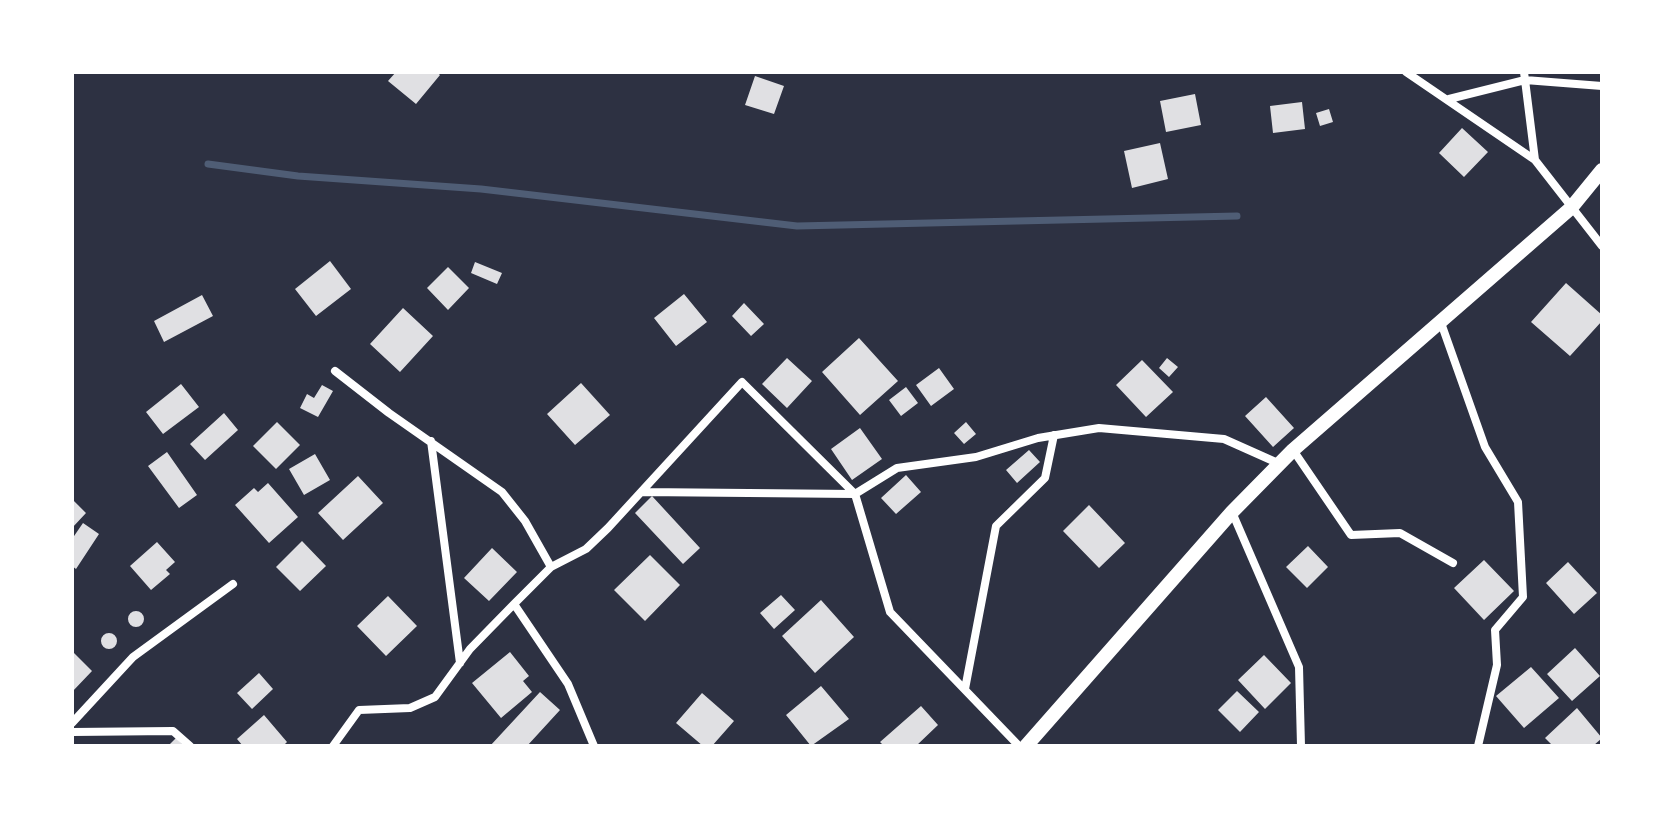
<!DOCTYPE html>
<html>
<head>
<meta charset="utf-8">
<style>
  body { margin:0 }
  #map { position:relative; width:1674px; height:818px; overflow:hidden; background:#2d3142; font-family:"Playfair Display",serif }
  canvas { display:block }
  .frame { position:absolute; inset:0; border:74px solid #fff; pointer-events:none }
</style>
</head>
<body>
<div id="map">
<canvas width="1674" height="818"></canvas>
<div class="frame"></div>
</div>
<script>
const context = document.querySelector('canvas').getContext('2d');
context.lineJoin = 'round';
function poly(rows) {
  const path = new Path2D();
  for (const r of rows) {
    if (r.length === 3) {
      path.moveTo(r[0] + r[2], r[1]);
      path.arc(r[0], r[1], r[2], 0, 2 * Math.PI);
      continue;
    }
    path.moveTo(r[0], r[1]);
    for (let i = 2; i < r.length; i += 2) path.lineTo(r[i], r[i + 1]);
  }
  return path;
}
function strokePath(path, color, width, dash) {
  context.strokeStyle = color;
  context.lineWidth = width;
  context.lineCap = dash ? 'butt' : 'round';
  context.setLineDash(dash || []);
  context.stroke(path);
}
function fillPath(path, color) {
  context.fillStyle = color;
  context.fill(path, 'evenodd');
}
strokePath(poly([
  [208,164,298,176,481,189,797,226,1237,216]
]), '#4f5d75', 7);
fillPath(poly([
  [396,72,437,72,440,75,416,104,388,81],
  [755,76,784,86,774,114,745,105],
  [1195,94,1201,125,1166,132,1160,101],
  [1302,102,1305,129,1273,133,1270,106],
  [1329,109,1333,122,1320,126,1316,113],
  [1462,128,1488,152,1464,177,1439,153],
  [1160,143,1168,179,1132,188,1124,151],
  [330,261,351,289,316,316,295,289],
  [475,262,502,273,497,284,471,273],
  [448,267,469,288,448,310,427,288],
  [1566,283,1602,315,1602,321,1570,356,1531,322],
  [684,294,707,322,676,346,654,318],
  [202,295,213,316,164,342,154,321],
  [744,303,764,324,751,336,732,316],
  [403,308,433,336,400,372,370,344],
  [859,338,898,381,860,415,822,372],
  [787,358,812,381,787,408,762,384],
  [1167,358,1178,367,1169,377,1159,368],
  [1142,360,1173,392,1146,417,1116,385],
  [939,368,954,389,931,406,916,385],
  [581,383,610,415,575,445,547,414],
  [181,384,199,407,163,434,146,412],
  [322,385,333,391,318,417,300,408,307,394,314,398],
  [906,387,918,403,901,416,889,400],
  [1266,397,1294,428,1273,447,1245,416],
  [224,413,238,430,205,460,190,444],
  [277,422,300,445,276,469,253,446],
  [966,422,976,434,964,444,954,433],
  [860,428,882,459,852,480,831,449],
  [1029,450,1040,462,1017,483,1006,470],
  [167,452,197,495,179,508,148,466],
  [315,454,330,480,304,495,289,469],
  [906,475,921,492,896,514,881,498],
  [358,476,383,503,343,540,318,513],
  [268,483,298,517,269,543,235,505,254,488,258,492],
  [652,496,700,548,683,564,635,513],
  [72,499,86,513,72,528],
  [1089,505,1125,543,1099,568,1063,531],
  [83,523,99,534,76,569,72,566,72,539],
  [302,541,326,566,300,591,276,567],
  [157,542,175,562,166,570,170,574,151,590,130,566],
  [1308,546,1328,567,1307,588,1286,567],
  [492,548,517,572,489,601,464,578],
  [650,555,680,585,645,621,614,590],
  [1484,560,1514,591,1484,620,1454,588],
  [1568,562,1597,593,1574,614,1546,583],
  [781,595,795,610,774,629,760,613],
  [388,596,417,626,386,656,357,626],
  [821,600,854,637,815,673,782,636],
  [136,619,8],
  [109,641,8],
  [1575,648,1600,676,1572,701,1547,674],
  [510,652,529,676,523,681,532,692,501,718,472,683],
  [74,653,92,671,72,692,72,655],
  [1264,655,1291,683,1265,709,1238,680],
  [1531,667,1559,698,1524,728,1496,696],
  [259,673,273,689,252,709,237,693],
  [821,686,849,719,811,746,786,715],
  [1237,691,1259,712,1240,732,1218,710],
  [540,692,560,710,527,746,490,746],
  [702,693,734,721,712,746,703,746,676,723],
  [921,706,938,725,916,746,884,746,880,742],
  [1577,708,1602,738,1593,746,1553,746,1545,738],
  [264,715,287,742,283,746,243,746,237,739],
  [176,738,184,746,168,746]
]), '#e0e0e3');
strokePath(poly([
  [1406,72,1535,160],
  [1524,72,1535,160,1602,246],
  [1449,99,1525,80,1602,86],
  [1440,320,1485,447,1518,502,1523,597,1495,630,1497,665,1478,746],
  [335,371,389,413,502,492,525,521,551,567],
  [431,441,460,663],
  [1293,450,1351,535,1400,533,1453,563],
  [642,492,855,494,897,468,976,457,1038,438,1099,428,1224,439,1280,464],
  [1232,512,1299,667,1301,746],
  [514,604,568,684,594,746],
  [965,689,996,526,1045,478,1054,435],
  [72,723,133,657,233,584],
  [72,732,173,731,190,746],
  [333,746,359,710,410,708,435,697,470,649,514,604,551,567,586,549,608,528,742,382,855,494,890,612,1019,746]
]), '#fff', 8);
strokePath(poly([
  [1026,746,1232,512,1293,450,1571,208,1602,170]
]), '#fff', 14);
</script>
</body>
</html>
